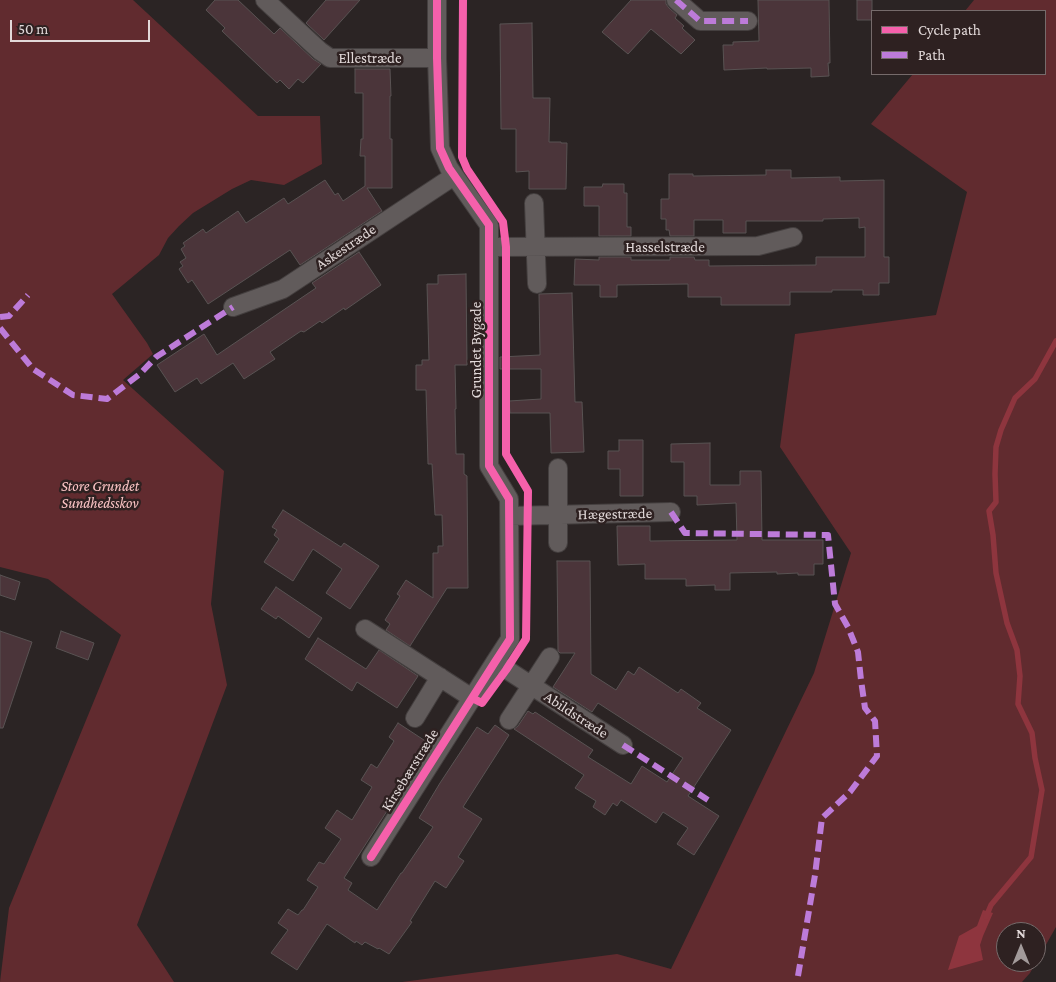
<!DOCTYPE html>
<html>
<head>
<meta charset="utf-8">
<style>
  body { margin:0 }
  #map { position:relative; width:1056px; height:982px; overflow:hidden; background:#2b2424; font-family:"Crimson Pro",serif }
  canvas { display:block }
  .legend { position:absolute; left:871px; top:10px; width:175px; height:65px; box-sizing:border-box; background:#2e2121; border:1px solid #766b6b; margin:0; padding:6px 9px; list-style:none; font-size:15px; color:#e2d9d9 }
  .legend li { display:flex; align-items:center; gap:10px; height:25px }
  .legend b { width:25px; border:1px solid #766b6b }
  .north { position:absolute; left:996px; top:922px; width:50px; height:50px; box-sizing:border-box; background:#2e2121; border:1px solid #766b6b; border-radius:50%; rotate:0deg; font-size:14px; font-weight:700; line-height:20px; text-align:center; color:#e2d9d9 }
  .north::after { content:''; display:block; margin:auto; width:18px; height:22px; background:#a29a9a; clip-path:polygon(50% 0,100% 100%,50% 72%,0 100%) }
  .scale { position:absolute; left:10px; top:20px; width:140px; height:22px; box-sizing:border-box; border:2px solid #e2d9d9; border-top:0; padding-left:6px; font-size:15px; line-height:18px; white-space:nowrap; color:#e2d9d9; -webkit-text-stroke:4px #2e2121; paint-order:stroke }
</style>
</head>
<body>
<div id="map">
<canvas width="1056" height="982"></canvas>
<ul class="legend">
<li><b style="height:6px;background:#f560ab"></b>Cycle path</li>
<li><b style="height:6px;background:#bd7bd9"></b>Path</li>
</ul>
<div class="north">N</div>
<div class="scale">50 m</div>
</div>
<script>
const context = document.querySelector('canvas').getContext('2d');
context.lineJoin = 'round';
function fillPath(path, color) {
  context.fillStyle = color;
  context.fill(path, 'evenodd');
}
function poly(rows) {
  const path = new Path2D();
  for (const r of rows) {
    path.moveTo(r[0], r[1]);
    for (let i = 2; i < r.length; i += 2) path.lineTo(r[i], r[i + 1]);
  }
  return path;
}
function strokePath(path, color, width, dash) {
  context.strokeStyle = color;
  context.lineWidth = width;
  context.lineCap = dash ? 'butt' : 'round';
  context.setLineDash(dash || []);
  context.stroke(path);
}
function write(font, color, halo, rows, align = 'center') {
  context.font = font + ' "Crimson Pro",serif';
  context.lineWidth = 5;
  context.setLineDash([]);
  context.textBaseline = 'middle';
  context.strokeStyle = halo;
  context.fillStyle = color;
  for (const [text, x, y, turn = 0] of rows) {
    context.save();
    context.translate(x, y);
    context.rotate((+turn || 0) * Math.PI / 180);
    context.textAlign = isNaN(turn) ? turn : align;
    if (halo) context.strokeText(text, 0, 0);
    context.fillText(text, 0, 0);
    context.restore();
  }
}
fillPath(poly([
  [0,0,133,0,258,116,320,116,322,164,284,185,251,180,232,189,193,213,179,226,168,238,159,255,112,294,147,343,153,354,123,380,224,471,211,604,227,685,137,925,174,982,0,982,9,908,121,635,48,579,0,567],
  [974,0,1056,0,1056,927,1030,973,1022,982,402,982,617,954,671,969,814,673,851,553,780,447,795,334,936,315,967,192,871,124,913,74,1045,74,1045,11,965,11],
  [1006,932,1036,932,1036,962,1006,962]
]), '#612b2f');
fillPath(poly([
  [983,910,993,913,983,936,980,945,983,960,948,970,959,936,977,926]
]), '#8e353e');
strokePath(poly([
  [986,917,991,905,1031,857,1042,790,1035,758,1032,733,1018,704,1020,676,1017,650,1007,623,996,573,993,535,989,511,996,502,995,474,996,447,1001,430,1015,398,1035,379,1056,341]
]), '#8e353e', 5.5);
const building = poly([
  [215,0,238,0,274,34,280,28,313,59,321,64,303,83,298,79,289,89,280,80,277,83,222,31,225,28,206,10,215,0],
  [326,0,360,0,324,40,306,23,326,0],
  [631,0,666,0,666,4,669,8,677,15,675,18,684,26,682,28,695,40,681,54,651,29,628,54,602,32,631,0],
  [758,0,829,0,830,63,828,63,829,76,811,77,811,68,767,69,767,68,724,70,723,45,733,45,733,42,759,41,758,0],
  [857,0,872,0,872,20,857,20,857,0],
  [532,23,533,98,550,98,549,142,561,142,561,143,567,143,566,189,529,189,529,171,516,172,516,129,501,129,500,24,532,23],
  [355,69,390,69,391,96,390,96,390,139,392,139,392,188,367,188,382,211,300,265,290,250,208,304,192,280,188,283,179,269,183,266,180,262,186,258,181,249,185,246,183,243,203,229,206,233,238,211,246,223,284,198,288,204,325,180,335,195,338,193,343,201,365,186,365,156,360,156,361,139,363,139,363,93,355,93,355,69],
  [766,170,791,170,791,178,840,177,840,181,884,180,884,257,889,257,889,283,879,283,879,295,863,295,863,290,832,290,832,292,790,292,790,305,721,305,721,297,688,297,688,284,617,285,617,297,600,297,600,285,574,285,575,259,599,260,599,257,631,257,631,260,670,260,670,257,694,257,695,260,709,260,709,266,816,265,816,257,865,257,865,227,859,228,859,218,823,219,823,221,746,221,746,233,723,233,723,220,694,220,694,236,670,236,669,230,666,230,666,219,661,219,661,199,669,199,669,174,693,174,693,176,766,175,766,170],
  [603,184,624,184,624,193,627,193,627,227,631,227,631,236,599,236,599,206,584,206,584,187,602,187,603,184],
  [359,252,381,285,345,310,344,308,322,323,320,321,304,332,301,331,270,352,275,359,244,379,233,363,201,384,197,378,175,392,157,365,204,334,217,355,316,288,312,283,359,252],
  [466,274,467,365,455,365,456,409,455,409,456,454,464,454,464,474,467,476,468,588,447,588,410,646,386,630,390,624,385,620,400,596,397,594,406,580,433,598,433,553,438,553,438,546,443,546,442,515,435,515,432,464,428,464,426,390,416,390,416,365,422,365,422,360,429,360,427,284,438,284,438,275,466,274],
  [572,293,575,402,582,402,584,452,551,453,550,413,510,413,509,401,541,399,541,369,500,369,500,357,540,355,539,294,572,293],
  [619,440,643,440,643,496,620,496,620,469,608,469,608,451,619,451,619,440],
  [710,443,710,485,740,485,740,471,761,471,762,540,823,540,823,564,814,564,814,575,798,575,798,573,777,574,777,572,730,573,730,590,715,590,715,585,686,586,686,579,645,579,645,564,618,565,617,526,650,526,650,541,737,540,736,503,697,505,697,496,684,496,684,462,671,462,671,444,710,443],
  [283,510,341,547,344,543,379,566,350,609,326,593,342,569,313,549,293,581,264,562,279,539,274,535,277,530,272,527,283,510],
  [557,561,590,561,591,674,616,690,628,671,634,675,639,667,678,693,681,689,701,703,697,708,731,730,688,796,719,816,694,855,677,844,688,828,663,812,656,823,621,800,617,806,613,803,605,815,593,807,596,801,575,788,584,775,514,729,518,726,528,711,533,714,535,712,593,750,588,757,631,784,642,766,667,782,683,758,598,703,592,712,553,687,575,653,560,653,558,651,557,561],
  [0,575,20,582,15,600,0,595,0,575],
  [276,587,322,618,309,638,278,616,276,619,261,609,276,587],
  [0,631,32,642,3,728,0,728,0,631],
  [61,631,94,643,88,660,56,648,61,631],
  [318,638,366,669,379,650,418,676,397,708,357,682,352,691,305,659,318,638],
  [398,723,430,744,344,878,352,883,348,890,377,910,401,873,402,873,433,827,419,818,440,783,477,727,488,734,495,725,509,735,463,807,482,819,458,857,464,861,446,888,435,881,410,921,412,922,389,954,379,948,378,949,365,942,362,945,356,941,355,943,327,924,297,970,271,953,288,930,278,923,288,909,298,915,302,910,303,910,318,887,307,880,319,862,324,864,341,839,325,828,337,810,352,820,372,787,361,780,371,764,377,768,394,741,389,737,398,723]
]);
fillPath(building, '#4b353a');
strokePath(building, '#595353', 1);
const minor = poly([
  [265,0,320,51,330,58,437,58],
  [676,0,700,21,748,21],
  [534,203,537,284],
  [489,247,758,246,793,237],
  [233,307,283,289,454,176],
  [510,516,671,512],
  [558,543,558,468],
  [365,629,472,698],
  [495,662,623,745],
  [415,718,440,677],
  [509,720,550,657],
  [371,857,495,662,510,639,509,499,489,466,489,225,449,168,440,148,437,58,437,0]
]);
strokePath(minor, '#443f3f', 20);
strokePath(minor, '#615b5b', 18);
strokePath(poly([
  [676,0,700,21,748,21],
  [0,317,9,316,28,295],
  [0,328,33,369,73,395,107,399,140,374,156,357,233,307],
  [671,512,685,533,828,535,835,604,848,627,858,652,861,680,865,708,875,721,877,756,850,792,822,818,815,875,797,982],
  [623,745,708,800]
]), '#bd7bd9', 6, [12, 6]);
strokePath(poly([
  [463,0,462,157,467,169,503,222,506,247,506,454,528,491,526,639,506,670,482,703,472,698],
  [371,857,495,662,510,639,509,499,489,466,489,225,449,168,440,148,437,58,437,0]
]), '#f560ab', 8);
write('15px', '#e2d9d9', '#2e2121', [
  ["Ellestræde",370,58],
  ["Askestræde",346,247,-34],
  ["Hasselstræde",665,247],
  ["Grundet Bygade",476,350,-90],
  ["Hægestræde",615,514,-1],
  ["Abildstræde",576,715,33],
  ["Kirsebærstræde",410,770,-58]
]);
write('italic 15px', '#fcc4c5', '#2e2121', [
  ["Store Grundet",100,486],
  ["Sundhedsskov",100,503]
]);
</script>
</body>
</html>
